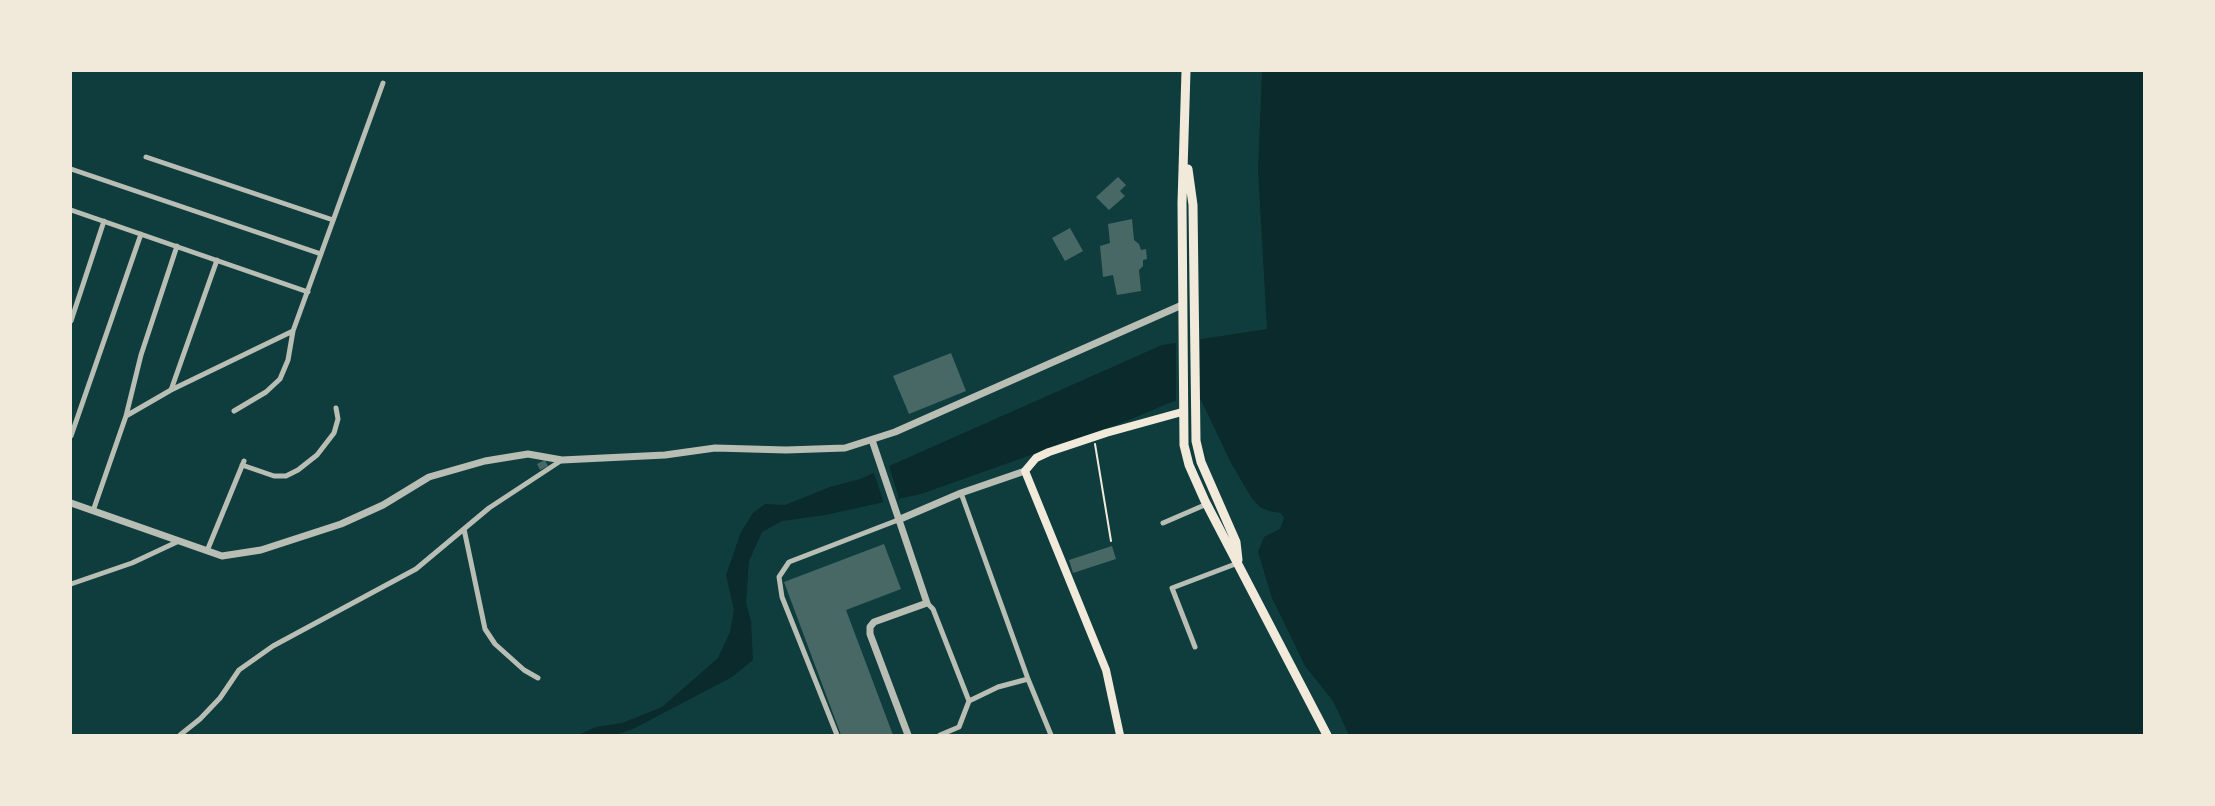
<!DOCTYPE html>
<html>
<head>
<meta charset="utf-8">
<style>
  body { margin:0 }
  #map { position:relative; width:2215px; height:806px; overflow:hidden; background:#0f3d3e; font-family:"Source Sans 3",sans-serif }
  canvas { display:block }
  .frame { position:absolute; inset:0; border:72px solid #f1e9da; pointer-events:none }
</style>
</head>
<body>
<div id="map">
<canvas width="2215" height="806"></canvas>
<div class="frame"></div>
</div>
<script>
const context = document.querySelector('canvas').getContext('2d');
context.lineJoin = 'round';
function fillPath(path, color) {
  context.fillStyle = color;
  context.fill(path, 'evenodd');
}
function poly(rows) {
  const path = new Path2D();
  for (const r of rows) {
    path.moveTo(r[0], r[1]);
    for (let i = 2; i < r.length; i += 2) path.lineTo(r[i], r[i + 1]);
  }
  return path;
}
function strokePath(path, color, width, dash) {
  context.strokeStyle = color;
  context.lineWidth = width;
  context.lineCap = dash ? 'butt' : 'round';
  context.setLineDash(dash || []);
  context.stroke(path);
}
fillPath(poly([
  [1262,71,2144,71,2144,735,1349,735,1333,701,1305,666,1272,598,1258,552,1264,537,1280,529,1284,518,1281,513,1269,511,1260,507,1251,497,1231,463,1201,400,1174,401,1124,422,921,494,825,515,782,521,762,532,749,561,746,603,751,621,753,660,732,677,633,729,615,735,578,735,596,727,622,723,662,707,718,658,730,632,734,610,726,575,741,532,753,513,765,504,785,505,830,487,860,479,1162,345,1267,329,1258,170]
]), '#0a2a2b');
fillPath(poly([
  [1200,335,1200,402,1176,403,1176,340],
  [888,463,899,498,884,503,873,470]
]), '#0f3d3e');
fillPath(poly([
  [1118,177,1126,185,1120,191,1125,196,1109,210,1096,197],
  [1132,219,1134,240,1139,244,1141,250,1146,249,1147,259,1143,260,1143,266,1139,270,1141,291,1117,295,1113,275,1103,277,1100,246,1110,243,1108,224],
  [1070,228,1083,251,1065,261,1052,238],
  [951,353,966,391,909,414,893,376],
  [545,460,548,466,540,470,537,464],
  [884,544,901,589,846,610,893,735,841,735,784,582],
  [1112,546,1116,559,1073,573,1069,560]
]), '#486865');
strokePath(poly([
  [1095,444,1111,541]
]), '#f1e9da', 2);
strokePath(poly([
  [146,157,333,220],
  [71,169,321,254],
  [71,210,308,292],
  [71,321,104,221],
  [171,390,217,260],
  [234,411,266,392,280,379,288,360,293,331],
  [126,416,141,355,177,246],
  [71,436,141,234],
  [242,465,274,476,286,476,298,470,317,455,334,433,338,419,336,408],
  [961,493,1028,679,1051,735],
  [93,511,126,416,171,390,293,331,383,83],
  [1163,523,1207,504],
  [464,529,485,629,495,644,524,670,538,678],
  [207,551,244,461],
  [71,584,132,563,179,541],
  [927,603,933,609,969,701],
  [1195,647,1172,588,1238,563],
  [180,735,200,719,220,698,239,670,273,646,416,569,489,508,562,460],
  [837,735,782,597,779,577,789,562,898,520],
  [940,735,959,727,969,701,998,687,1028,679]
]), '#b8beb3', 5);
strokePath(poly([
  [872,440,927,603,874,622,870,627,870,634,908,735],
  [71,503,222,556,261,550,341,524,383,505,429,477,485,461,528,454,562,460,665,455,715,448,786,450,845,448,895,432,1182,305],
  [898,520,961,493,1025,471]
]), '#b8beb3', 7);
strokePath(poly([
  [1120,735,1106,670,1025,471,1036,458,1049,452,1106,433,1182,412]
]), '#f1e9da', 8);
strokePath(poly([
  [1186,71,1182,203,1184,445,1189,465,1205,501,1327,735],
  [1188,169,1193,205,1196,441,1201,462,1236,542,1238,560]
]), '#f1e9da', 9);
</script>
</body>
</html>
